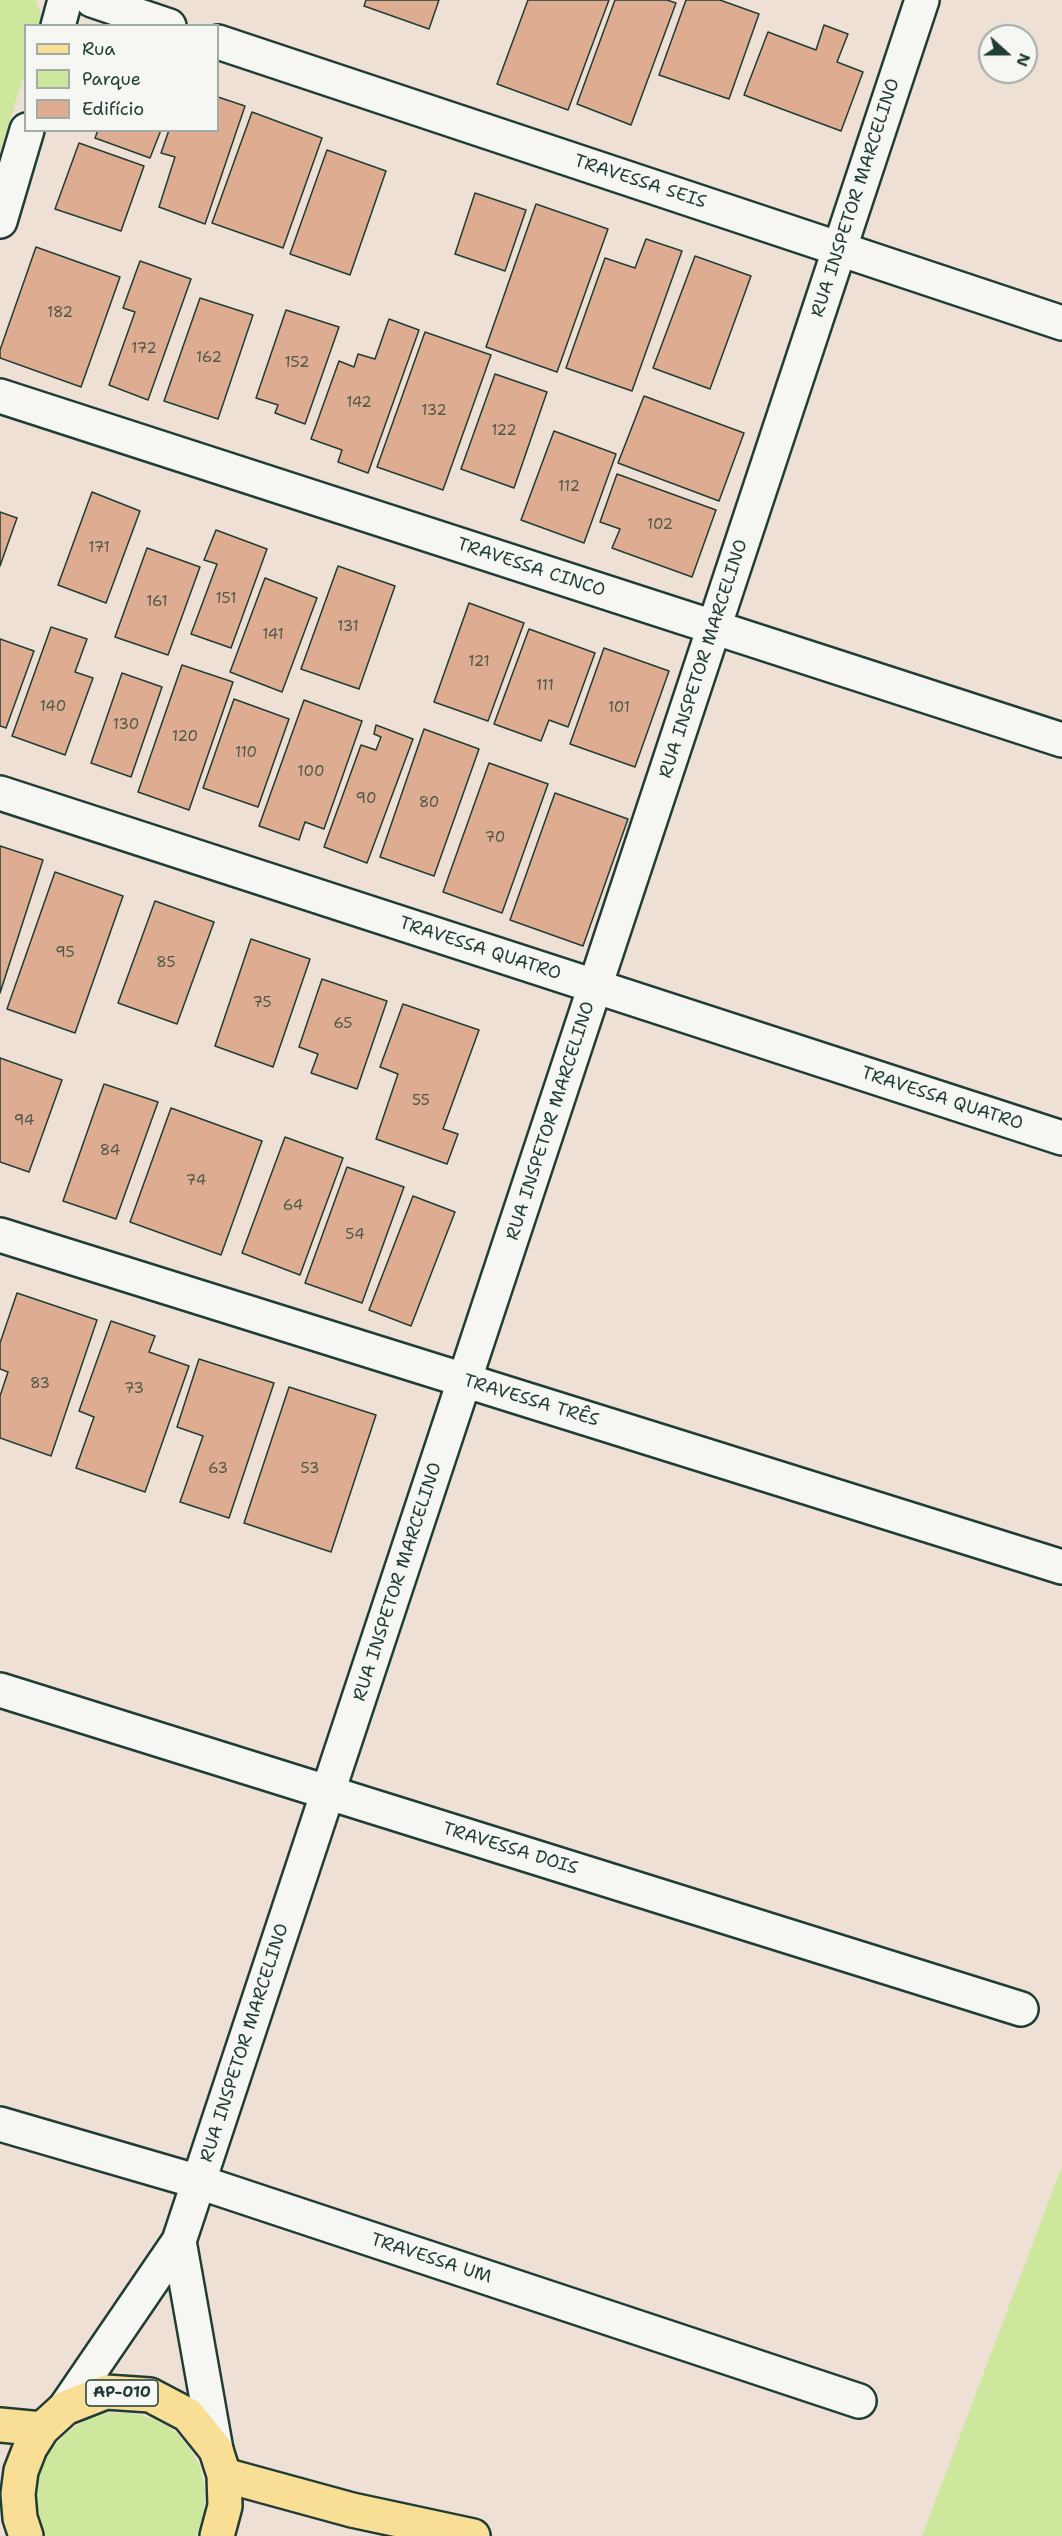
<!DOCTYPE html>
<html>
<head>
<meta charset="utf-8">
<style>
  body { margin:0 }
  #map { position:relative; width:1062px; height:2536px; overflow:hidden; background:#efe0d5; font-family:"Shantell Sans",sans-serif }
  canvas { display:block }
  .legend { position:absolute; left:24px; top:24px; width:195px; height:108px; box-sizing:border-box; background:#f6f6f2; border:2px solid #a0aca6; margin:0; padding:8px 10px; list-style:none; font-size:18px; color:#1f3d34 }
  .legend li { display:flex; align-items:center; gap:12px; height:30px }
  .legend b { width:30px; border:2px solid #a0aca6 }
  .north { position:absolute; left:978px; top:24px; width:60px; height:60px; box-sizing:border-box; background:#f6f6f2; border:2px solid #a0aca6; border-radius:50%; rotate:111deg; font-size:16px; font-weight:700; line-height:24px; text-align:center; color:#1f3d34 }
  .north::after { content:''; display:block; margin:auto; width:21px; height:27px; background:#1f3d34; clip-path:polygon(50% 0,100% 100%,50% 72%,0 100%) }
</style>
</head>
<body>
<div id="map">
<canvas width="1062" height="2536"></canvas>
<ul class="legend">
<li><b style="height:8px;background:#f9df96"></b>Rua</li>
<li><b style="height:16px;background:#cde79d"></b>Parque</li>
<li><b style="height:16px;background:#deac90"></b>Edifício</li>
</ul>
<div class="north">N</div>
</div>
<script>
const context = document.querySelector('canvas').getContext('2d');
context.lineJoin = 'round';
function fillPath(path, color) {
  context.fillStyle = color;
  context.fill(path, 'evenodd');
}
function poly(rows) {
  const path = new Path2D();
  for (const r of rows) {
    path.moveTo(r[0], r[1]);
    for (let i = 2; i < r.length; i += 2) path.lineTo(r[i], r[i + 1]);
  }
  return path;
}
function strokePath(path, color, width, dash) {
  context.strokeStyle = color;
  context.lineWidth = width;
  context.lineCap = dash ? 'butt' : 'round';
  context.setLineDash(dash || []);
  context.stroke(path);
}
function write(font, color, halo, rows, align = 'center') {
  context.font = font + ' "Shantell Sans",sans-serif';
  context.lineWidth = 6;
  context.setLineDash([]);
  context.textBaseline = 'middle';
  context.strokeStyle = halo;
  context.fillStyle = color;
  for (const [text, x, y, turn = 0] of rows) {
    context.save();
    context.translate(x, y);
    context.rotate((+turn || 0) * Math.PI / 180);
    context.textAlign = isNaN(turn) ? turn : align;
    if (halo) context.strokeText(text, 0, 0);
    context.fillText(text, 0, 0);
    context.restore();
  }
}
fillPath(poly([
  [0,0,36,0,43,20,41,25,26,26,25,73,0,151],
  [1062,2166,1062,2536,922,2536],
  [107,2413,130,2413,152,2418,173,2429,188,2446,200,2466,205,2489,204,2512,196,2536,46,2536,39,2517,36,2494,40,2471,51,2450,66,2433,85,2420]
]), '#cde79d');
const building = poly([
  [366,0,439,0,429,29,364,6,366,0],
  [528,0,609,0,568,110,497,84,528,0],
  [615,0,667,0,676,3,631,125,577,104,615,0],
  [686,0,720,0,759,14,729,99,659,75,686,0],
  [824,25,848,34,837,62,863,72,841,131,744,95,768,32,816,50,824,25],
  [218,97,245,106,205,224,159,207,175,157,161,153,169,130,218,130,218,97],
  [252,112,322,138,283,248,212,223,252,112],
  [98,130,161,130,150,158,95,138,98,130],
  [79,143,144,166,121,231,55,209,79,143],
  [327,150,386,171,350,275,290,254,327,150],
  [475,193,526,210,505,271,455,254,475,193],
  [536,204,608,229,557,372,486,347,536,204],
  [646,239,682,251,632,391,566,368,605,258,635,268,646,239],
  [36,247,120,277,81,387,0,358,0,350,36,247],
  [695,256,751,276,710,389,653,368,695,256],
  [140,261,191,279,148,400,109,385,135,312,123,308,140,261],
  [200,298,253,315,218,419,164,401,200,298],
  [286,310,339,327,305,424,275,413,278,405,256,398,286,310],
  [389,319,419,330,368,473,338,462,342,450,311,439,339,361,354,367,358,354,375,359,389,319],
  [425,332,491,355,443,490,377,467,425,332],
  [495,374,547,392,514,488,461,469,495,374],
  [644,396,744,433,719,501,618,463,644,396],
  [554,431,616,454,584,543,521,520,554,431],
  [617,474,716,510,692,577,612,548,620,529,600,522,617,474],
  [92,492,140,511,106,603,58,585,92,492],
  [0,512,17,518,0,566,0,512],
  [216,530,267,549,231,648,191,634,217,564,204,560,216,530],
  [147,548,200,567,168,655,115,637,147,548],
  [338,566,395,586,359,689,301,669,338,566],
  [265,578,317,598,282,692,230,672,265,578],
  [469,603,524,623,488,721,434,702,469,603],
  [51,627,87,639,75,672,93,678,65,755,12,736,51,627],
  [529,629,595,653,568,727,549,720,541,741,494,724,529,629],
  [0,639,34,651,6,728,0,726,0,639],
  [604,648,669,671,635,767,570,744,604,648],
  [182,665,233,682,189,810,138,792,182,665],
  [122,673,162,687,131,777,91,763,122,673],
  [234,699,289,719,258,807,203,788,234,699],
  [304,700,362,721,324,829,305,822,299,840,259,826,304,700],
  [376,725,413,739,367,863,324,847,361,745,376,750,381,737,374,734,376,725],
  [424,729,479,749,434,876,380,857,424,729],
  [489,763,548,784,502,913,443,892,489,763],
  [555,793,628,819,583,946,510,920,555,793],
  [0,846,43,860,0,993,0,846],
  [55,872,123,896,75,1033,7,1009,55,872],
  [155,901,214,922,177,1024,118,1003,155,901],
  [251,939,310,959,273,1067,215,1046,251,939],
  [322,979,387,1001,357,1089,311,1073,318,1054,299,1047,322,979],
  [403,1004,479,1030,443,1129,458,1134,447,1164,376,1139,398,1074,380,1067,403,1004],
  [0,1058,62,1080,29,1172,0,1162,0,1058],
  [104,1084,158,1102,116,1219,63,1201,104,1084],
  [171,1108,262,1141,221,1255,130,1222,171,1108],
  [285,1137,343,1158,300,1275,242,1253,285,1137],
  [347,1167,404,1187,362,1303,305,1283,347,1167],
  [413,1196,455,1212,411,1326,369,1310,413,1196],
  [17,1293,97,1320,51,1456,0,1438,0,1396,8,1372,0,1369,0,1343,17,1293],
  [111,1321,155,1336,149,1352,189,1366,145,1492,76,1468,94,1417,79,1411,111,1321],
  [199,1359,274,1383,229,1518,180,1502,203,1436,177,1427,199,1359],
  [289,1387,376,1415,331,1552,244,1523,289,1387]
]);
fillPath(building, '#deac90');
strokePath(building, '#1f3d34', 1.5);
const minor = poly([
  [92,0,169,26],
  [58,26,65,0],
  [218,42,1062,323],
  [0,221,27,130],
  [0,396,1062,740],
  [0,793,1062,1138],
  [0,1235,1062,1567],
  [0,1690,1021,2009],
  [0,2124,199,2182,859,2401],
  [179,2241,216,2450],
  [65,2408,179,2241,922,0]
]);
const major = poly([
  [0,2425,42,2429],
  [224,2475,352,2510,473,2536],
  [26,2536,20,2518,18,2494,21,2471,30,2448,42,2429,65,2408,106,2392,150,2395,188,2415,216,2450,224,2475,225,2506,217,2536]
]);
strokePath(minor, '#1f3d34', 38);
strokePath(major, '#1f3d34', 38);
strokePath(minor, '#f6f6f2', 33);
strokePath(major, '#f9df96', 33);
write('15px', '#4f594b', null, [
  ["182",60,313],
  ["172",144,349],
  ["162",209,358],
  ["152",297,363],
  ["142",359,403],
  ["132",434,411],
  ["122",504,431],
  ["112",569,487],
  ["102",660,525],
  ["171",99,548],
  ["151",226,599],
  ["161",157,602],
  ["131",348,627],
  ["141",273,635],
  ["121",479,662],
  ["111",545,686],
  ["140",53,707],
  ["101",619,708],
  ["130",126,725],
  ["120",185,737],
  ["110",246,753],
  ["100",311,772],
  ["90",366,799],
  ["80",429,803],
  ["70",495,838],
  ["95",65,953],
  ["85",166,963],
  ["75",262,1003],
  ["65",343,1024],
  ["55",421,1101],
  ["94",24,1121],
  ["84",110,1151],
  ["74",196,1181],
  ["64",293,1206],
  ["54",355,1235],
  ["83",40,1384],
  ["73",134,1389],
  ["63",218,1469],
  ["53",310,1469]
]);
for (const [x, y, w] of [
  [122,2393,72]
]) {
  const box = new Path2D();
  box.roundRect(x - w / 2, y - 13, w, 26, 4.5);
  context.fillStyle = '#f6f6f2';
  context.fill(box);
  strokePath(box, '#1f3d34', 1.5);
}
write('bold 16px', '#1f3d34', null, [
  ["AP-010",122,2393]
]);
write('18px', '#1f3d34', '#f6f6f2', [
  ["TRAVESSA SEIS",640,182,18],
  ["RUA INSPETOR MARCELINO",856,198,-72],
  ["TRAVESSA CINCO",531,568,18],
  ["RUA INSPETOR MARCELINO",704,659,-72],
  ["TRAVESSA QUATRO",480,949,18],
  ["TRAVESSA QUATRO",942,1099,18],
  ["RUA INSPETOR MARCELINO",551,1121,-72],
  ["TRAVESSA TRÊS",531,1401,17],
  ["RUA INSPETOR MARCELINO",398,1582,-72],
  ["TRAVESSA DOIS",510,1849,17],
  ["RUA INSPETOR MARCELINO",245,2043,-72],
  ["TRAVESSA UM",431,2259,18]
]);
</script>
</body>
</html>
